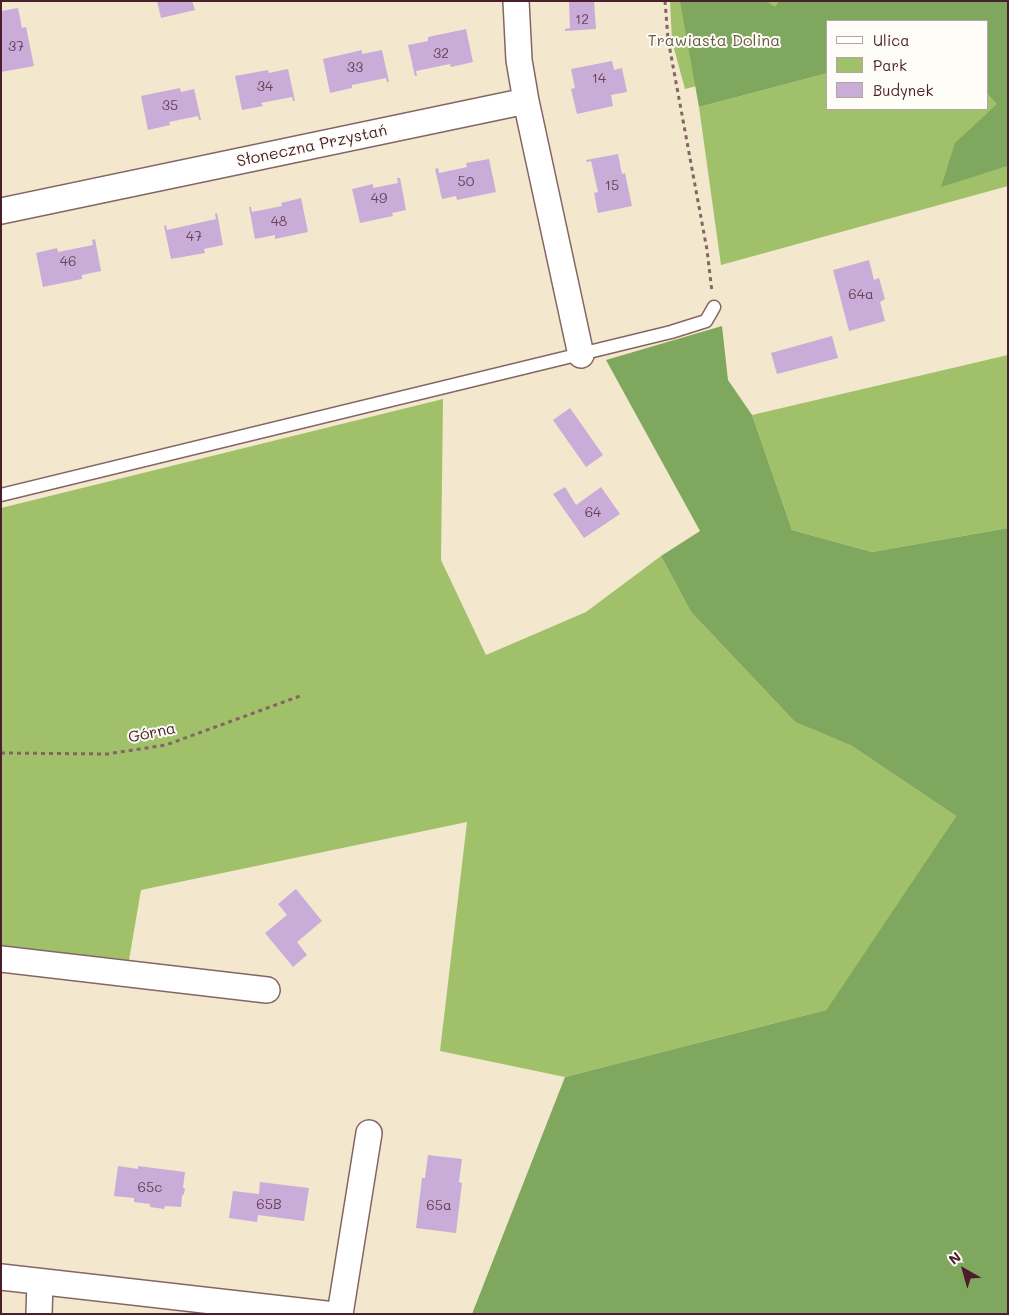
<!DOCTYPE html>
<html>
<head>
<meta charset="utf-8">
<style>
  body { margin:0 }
  #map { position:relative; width:1009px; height:1315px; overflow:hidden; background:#f3e7ce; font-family:Mali,sans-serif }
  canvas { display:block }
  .frame { position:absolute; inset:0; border:2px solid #4a1f2b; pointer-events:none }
  .legend { position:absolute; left:826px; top:20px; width:162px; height:90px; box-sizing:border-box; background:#fdfcf7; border:1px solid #b5a4a5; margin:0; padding:6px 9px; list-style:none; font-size:15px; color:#4a1f2b }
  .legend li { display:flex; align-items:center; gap:10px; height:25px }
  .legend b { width:25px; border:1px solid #b5a4a5 }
  .north { position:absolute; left:939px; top:1245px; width:50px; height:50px; -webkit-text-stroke:4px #fdfcf7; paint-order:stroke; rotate:322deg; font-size:14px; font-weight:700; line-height:20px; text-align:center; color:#4a1f2b }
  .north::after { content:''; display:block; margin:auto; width:18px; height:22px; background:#4a1f2b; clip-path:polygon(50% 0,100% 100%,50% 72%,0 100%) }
</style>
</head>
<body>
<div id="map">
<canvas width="1009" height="1315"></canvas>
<div class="frame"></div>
<ul class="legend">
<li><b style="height:6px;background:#fff"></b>Ulica</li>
<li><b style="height:14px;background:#a0c16a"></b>Park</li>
<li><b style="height:14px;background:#caacd9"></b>Budynek</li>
</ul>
<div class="north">N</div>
</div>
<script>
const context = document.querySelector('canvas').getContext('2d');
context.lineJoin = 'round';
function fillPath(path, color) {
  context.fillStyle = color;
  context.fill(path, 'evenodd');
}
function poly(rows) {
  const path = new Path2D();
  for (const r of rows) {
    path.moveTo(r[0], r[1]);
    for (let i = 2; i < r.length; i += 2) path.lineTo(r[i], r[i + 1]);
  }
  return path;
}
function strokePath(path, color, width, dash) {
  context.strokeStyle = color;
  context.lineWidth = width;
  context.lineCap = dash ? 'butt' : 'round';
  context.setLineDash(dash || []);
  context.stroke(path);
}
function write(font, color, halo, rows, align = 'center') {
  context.font = font + ' Mali,sans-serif';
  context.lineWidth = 4;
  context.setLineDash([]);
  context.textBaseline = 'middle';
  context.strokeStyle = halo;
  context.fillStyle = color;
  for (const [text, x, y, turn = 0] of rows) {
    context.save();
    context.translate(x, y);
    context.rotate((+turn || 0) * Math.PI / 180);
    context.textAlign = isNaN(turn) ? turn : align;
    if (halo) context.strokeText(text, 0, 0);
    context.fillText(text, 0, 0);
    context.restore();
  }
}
fillPath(poly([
  [670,1,1008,1,1008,159,941,186,1008,166,1008,186,721,265,699,107,828,73,828,109,988,109,988,21,828,21,828,52,685,89,672,41],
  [1008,355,1008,528,872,552,792,530,752,415],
  [443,399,441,560,486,655,586,612,661,556,691,612,795,722,852,746,956,816,826,1010,565,1077,440,1051,467,822,141,890,129,960,1,946,1,508]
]), '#a0c16a');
fillPath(poly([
  [680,1,766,1,775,7,779,1,1008,1,1008,166,941,187,955,143,997,104,988,94,988,21,828,21,828,73,699,107],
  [722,326,728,380,752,415,792,530,872,552,1008,528,1008,1314,472,1314,565,1077,826,1010,956,816,852,746,795,722,691,612,661,556,700,531,606,360]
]), '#80a75e');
fillPath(poly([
  [157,1,192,1,195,10,161,18],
  [569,1,594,1,596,29,565,31,565,29,570,28],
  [18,8,22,28,26,27,34,66,1,72,1,11],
  [466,29,473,62,451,67,450,64,416,71,417,76,415,76,408,45,428,41,428,37],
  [362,50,362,54,382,50,389,82,387,82,386,78,352,85,352,88,330,93,323,59],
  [612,61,614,70,622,68,627,92,611,95,613,106,577,114,571,89,575,88,571,69],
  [288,69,295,101,293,101,292,97,261,103,263,106,242,110,235,76,268,70,269,73],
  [180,88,181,92,194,89,201,120,199,120,198,116,169,122,170,125,148,130,141,96],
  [618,154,622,174,625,173,632,206,598,213,594,193,598,192,591,161,587,162,586,160],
  [489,159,496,192,457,200,456,196,442,199,435,169,438,168,439,173,467,167,466,163],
  [397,178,400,178,406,210,392,213,393,216,360,223,352,189,373,184,373,188,398,183],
  [301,198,308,232,275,239,275,235,255,239,249,207,251,207,252,212,282,206,281,203],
  [217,213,223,245,204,249,205,253,171,259,164,226,166,225,167,230,216,219,215,214],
  [95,239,101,271,82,275,82,279,43,287,36,253,57,248,58,252,93,245,92,240],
  [869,260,874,280,879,278,885,299,880,302,885,321,849,331,833,270],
  [832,336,838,358,777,374,771,353],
  [570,408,603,455,586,467,553,420],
  [565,487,576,505,601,487,620,514,584,538,553,494],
  [296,889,322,921,297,942,307,955,293,967,265,933,287,915,278,904],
  [428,1155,462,1159,459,1182,462,1183,456,1233,416,1228,422,1178,425,1178],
  [118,1166,138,1169,138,1166,185,1172,183,1187,185,1189,184,1194,182,1196,181,1207,165,1206,164,1209,150,1207,150,1204,134,1202,134,1198,114,1196],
  [260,1182,309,1188,304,1221,258,1215,257,1222,229,1218,233,1191,259,1194]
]), '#caacd9');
const lane = poly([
  [1,495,671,332,706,321,714,307]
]);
const street = poly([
  [526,101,581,355],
  [1,211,526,101,519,60,516,1],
  [1,959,267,990],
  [1,1277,326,1314],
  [39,1314,40,1282],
  [340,1314,369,1133]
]);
strokePath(lane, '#856564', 15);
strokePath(street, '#856564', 28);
strokePath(poly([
  [665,1,668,39,707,250,712,292],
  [1,753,107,754,166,745,300,696]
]), '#856564', 3, [4, 4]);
strokePath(lane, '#fff', 12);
strokePath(street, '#fff', 25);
write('14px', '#6a4256', null, [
  ["12",582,20],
  ["37",16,47],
  ["32",441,54],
  ["33",355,68],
  ["14",599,79],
  ["34",265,87],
  ["35",170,106],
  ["50",466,182],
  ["15",612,186],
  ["49",379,199],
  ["48",279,222],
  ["47",194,237],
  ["46",68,262],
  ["64a",861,295],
  ["64",593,513],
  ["65c",150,1188],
  ["65B",269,1205],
  ["65a",439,1206]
]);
write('16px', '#685841', '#fdfcf7', [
  ["Trawiasta Dolina",714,41]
]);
write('16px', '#4a1f2b', '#fdfcf7', [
  ["Słoneczna Przystań",312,146,-12],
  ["Górna",152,733,-12]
]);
</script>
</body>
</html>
